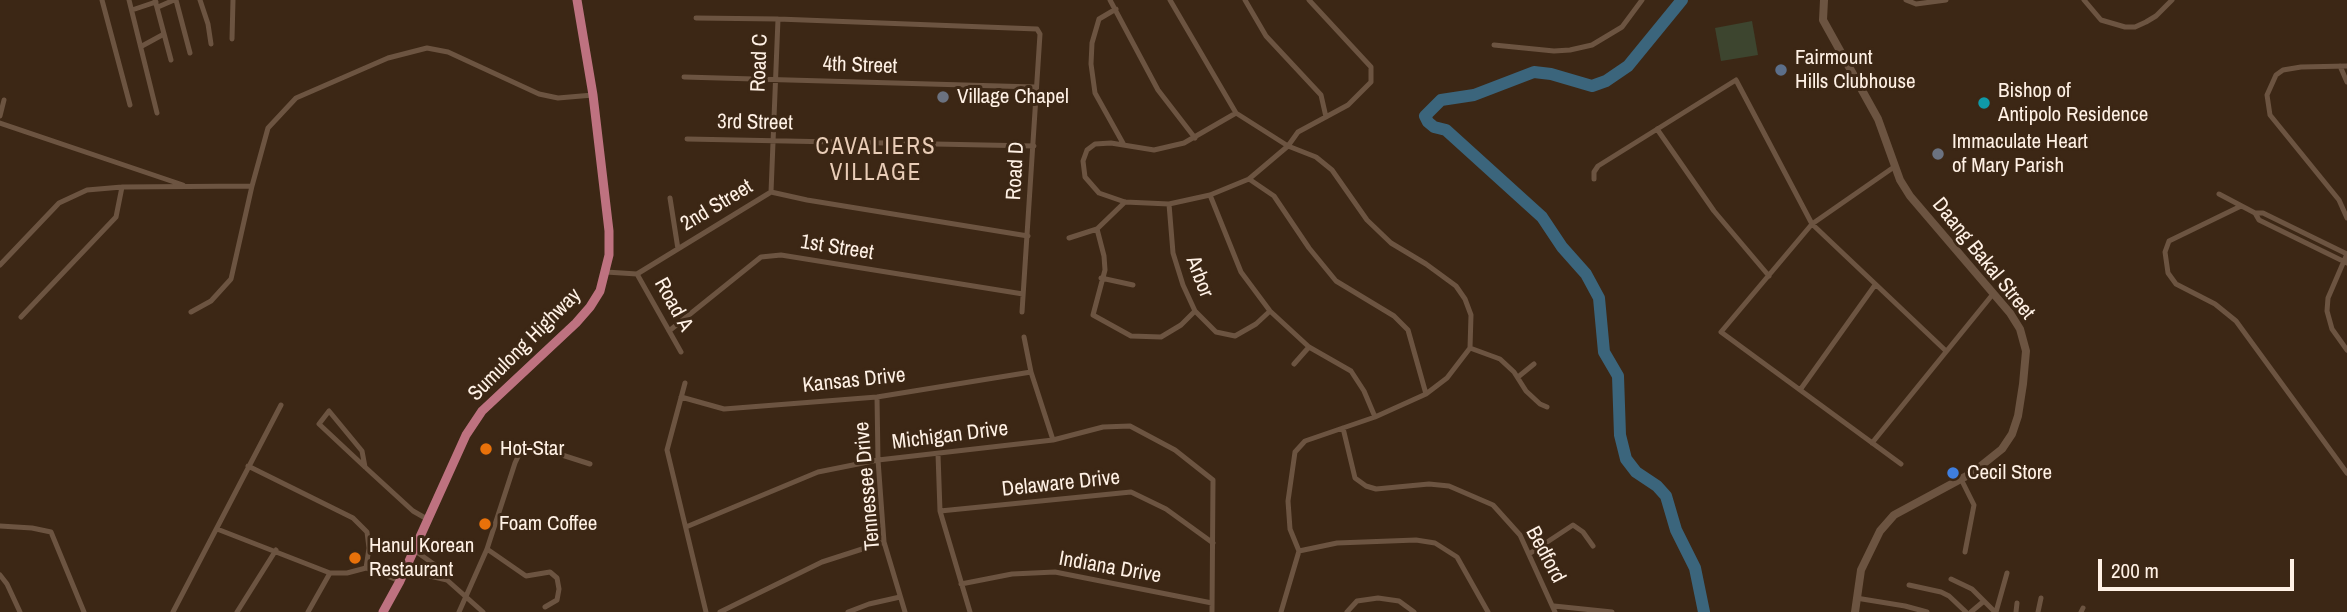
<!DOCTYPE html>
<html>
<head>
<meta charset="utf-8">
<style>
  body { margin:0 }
  #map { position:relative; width:2347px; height:612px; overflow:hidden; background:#3c2715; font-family:"Archivo Narrow",sans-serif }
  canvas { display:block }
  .scale { position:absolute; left:2098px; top:559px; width:196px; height:32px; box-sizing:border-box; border:4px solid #fff1e5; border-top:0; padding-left:9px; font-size:21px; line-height:24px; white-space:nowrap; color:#fff1e5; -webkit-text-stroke:5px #3c2715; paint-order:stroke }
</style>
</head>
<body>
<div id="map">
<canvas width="2347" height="612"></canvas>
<div class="scale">200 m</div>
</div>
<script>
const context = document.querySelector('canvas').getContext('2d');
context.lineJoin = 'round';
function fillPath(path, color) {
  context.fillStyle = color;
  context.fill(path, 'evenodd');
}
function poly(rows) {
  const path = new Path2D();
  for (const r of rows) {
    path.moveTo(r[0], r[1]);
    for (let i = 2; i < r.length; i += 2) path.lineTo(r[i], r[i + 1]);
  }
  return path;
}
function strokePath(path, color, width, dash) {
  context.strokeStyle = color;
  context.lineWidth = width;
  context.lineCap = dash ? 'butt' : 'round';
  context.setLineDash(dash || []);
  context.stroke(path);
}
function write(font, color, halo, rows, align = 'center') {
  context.font = font + ' "Archivo Narrow",sans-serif';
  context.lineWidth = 6;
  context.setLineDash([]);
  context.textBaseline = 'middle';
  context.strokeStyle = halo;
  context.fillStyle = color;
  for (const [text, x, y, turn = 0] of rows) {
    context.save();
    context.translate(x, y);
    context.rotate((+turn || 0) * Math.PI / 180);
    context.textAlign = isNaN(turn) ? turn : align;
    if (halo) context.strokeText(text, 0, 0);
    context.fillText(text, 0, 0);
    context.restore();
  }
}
fillPath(poly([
  [1752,21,1758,55,1721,61,1715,28]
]), '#3d452f');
strokePath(poly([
  [1682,0,1628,66,1606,81,1592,86,1551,74,1534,72,1474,95,1441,100,1425,116,1428,122,1434,127,1446,130,1542,217,1562,247,1586,274,1599,298,1604,352,1618,376,1620,435,1626,459,1636,472,1657,486,1666,496,1676,530,1695,568,1704,612]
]), '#3b657c', 12);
strokePath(poly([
  [102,0,130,105],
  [129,0,157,113],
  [155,0,171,60],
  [176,0,190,53],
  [200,0,208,24,211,44],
  [1110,0,1158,90,1195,138],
  [1170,0,1236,113,1288,146,1316,157,1332,170,1367,220,1391,243,1426,264,1456,286,1465,299,1471,315,1470,348,1447,378,1426,394,1375,417,1305,441,1295,452,1288,501,1290,529,1299,551,1281,612],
  [1245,0,1266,36,1321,95,1326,117],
  [1906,0,1916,4,1946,0],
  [2084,0,2101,20,2125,27,2135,27,2146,22,2156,16,2172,0],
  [158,7,174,0],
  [1116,9,1099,19,1092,43,1091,64,1095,93,1124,145],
  [132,10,156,2],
  [696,18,778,19,1037,29,1040,34,1022,312],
  [232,39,233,0],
  [1494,45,1554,51,1570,50,1592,45,1622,27,1642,0],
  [142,46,164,34],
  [2340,66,2347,82],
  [2347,66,2301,67,2283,70,2276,75,2267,95,2270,115,2339,200,2347,218],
  [684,77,1035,87],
  [1236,113,1184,143,1154,150,1111,143,1095,144,1087,150,1083,161,1085,177,1099,193,1125,202,1169,204,1210,195,1249,179,1288,146,1298,132,1348,105,1371,82,1371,67,1309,0],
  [0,116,4,100],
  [0,123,183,185],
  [1657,129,1714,211,1769,276],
  [687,139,1034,146],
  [1894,167,1812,224,1721,332,1901,464],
  [1249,179,1274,196,1309,248,1336,281,1394,316,1408,330,1426,394],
  [1594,179,1594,172,1598,166,1736,80,1812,224,1946,351],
  [771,192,778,19],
  [2219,194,2255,213,2259,220,2347,263],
  [1210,195,1241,272,1270,311,1309,347,1351,371,1364,391,1375,417],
  [670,198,678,249],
  [1169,204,1173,253,1183,285,1195,311,1216,332,1235,336,1256,324,1270,311],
  [2241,206,2169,241,2165,252,2168,273,2176,284,2215,304,2236,321,2347,473],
  [2255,213,2263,213,2347,254],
  [1097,229,1104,256,1105,270,1093,315,1131,336,1161,337,1181,325,1195,311],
  [1069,238,1097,229,1125,202],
  [2347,254,2328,298,2327,311,2332,329,2347,350],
  [0,265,59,203,87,190,122,187,252,186],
  [606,272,637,274],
  [637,274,771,192,807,200,1028,236],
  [637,274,681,352],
  [1101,278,1133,285],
  [191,312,211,301,231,279,252,186,268,128,296,98,388,58,427,48,448,52,539,94,558,98,593,95],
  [21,317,116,217,122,187],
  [669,331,761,257,781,255,1023,294],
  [1024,337,1031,372,1053,440],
  [1470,348,1500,359,1514,372,1526,391,1540,404,1547,407],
  [1294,364,1309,347],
  [1518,377,1534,364],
  [685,383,667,450,706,612],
  [1800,390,1875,285],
  [681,397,724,409,877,397,1031,372],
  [877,397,878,460,884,542,905,612],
  [1343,428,1355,478,1366,486,1376,489,1429,484,1449,486,1493,505,1520,535,1555,612],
  [1872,443,1993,294],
  [938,454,940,511,970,612],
  [248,466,353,518,367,532,369,548,366,568],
  [365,467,362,451,329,411,319,424,365,467,413,511,427,519],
  [1961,479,1974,505,1965,552],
  [940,511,1131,492,1166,509,1213,543],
  [0,526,32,528,51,532,84,612],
  [686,527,818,472,878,460,1053,440,1103,427,1130,426,1175,450,1213,480,1212,612],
  [217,529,330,573,347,573,366,568,400,581],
  [487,549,526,576,550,572,557,578,559,589,557,600,545,607],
  [414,550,435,565,447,580,483,612],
  [1299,551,1337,543,1416,540,1435,543,1457,557,1488,612],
  [1529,554,1573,525,1583,532,1593,546],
  [409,562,430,576,447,580],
  [0,575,7,584,20,612],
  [1951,579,1972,589,1995,612],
  [961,584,1012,574,1055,572,1212,603],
  [1909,585,1941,592,1949,596,1966,612],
  [1856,598,1905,606,1927,612],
  [1554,606,1612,612],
  [173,612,281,405],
  [237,612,276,550],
  [308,612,330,573],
  [459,612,487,549,515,463,522,448,534,446,590,464],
  [720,612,822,562,884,542],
  [848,612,869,604,900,597],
  [1347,612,1357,601,1378,598,1399,601,1414,612],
  [1971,612,1984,601],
  [1996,612,2007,573],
  [2016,612,2017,603],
  [2038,612,2041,598],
  [2081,612,2083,608]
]), '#6c5441', 5);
strokePath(poly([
  [1824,0,1823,20,1878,119,1900,180,1910,196,2010,313,2020,329,2026,351,2023,384,2018,416,2012,434,2002,449,1972,473,1894,515,1880,531,1861,570,1855,612]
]), '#6c5441', 8);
strokePath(poly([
  [383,612,400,581,466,435,482,411,576,323,590,307,600,291,609,255,609,231,593,95,577,0]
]), '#be7280', 9);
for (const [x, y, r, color] of [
  [1781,70,7,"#5c6f8a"],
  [943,97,7,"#6b7280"],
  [1984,103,7,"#0f9aa8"],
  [1938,154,7,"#6b7280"],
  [486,449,7,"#e8710a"],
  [1953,473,7,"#3f7fe0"],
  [485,524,7,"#e8710a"],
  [355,558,7,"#e8710a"]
]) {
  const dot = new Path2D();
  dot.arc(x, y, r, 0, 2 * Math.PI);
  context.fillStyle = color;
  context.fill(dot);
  strokePath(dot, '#3c2715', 2.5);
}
write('21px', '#fff1e5', '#3c2715', [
  ["Fairmount",1795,58],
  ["Hills Clubhouse",1795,82],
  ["Bishop of",1998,91],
  ["Antipolo Residence",1998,115],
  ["Village Chapel",957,97],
  ["Immaculate Heart",1952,142],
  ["of Mary Parish",1952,166],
  ["Hot-Star",500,449],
  ["Cecil Store",1967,473],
  ["Foam Coffee",499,524],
  ["Hanul Korean",369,546],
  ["Restaurant",369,570]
], 'left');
write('21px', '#fff1e5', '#3c2715', [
  ["Road C",760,63,-88],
  ["4th Street",860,66,2],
  ["3rd Street",755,123,1],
  ["Road D",1016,171,-87],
  ["2nd Street",717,206,-31],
  ["1st Street",837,248,9],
  ["Daang Bakal Street",1983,259,51],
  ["Arbor",1199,277,69],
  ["Road A",673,305,61],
  ["Sumulong Highway",525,345,-45],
  ["Kansas Drive",854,381,-6],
  ["Michigan Drive",950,436,-7],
  ["Delaware Drive",1061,484,-6],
  ["Tennessee Drive",868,486,-95],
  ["Bedford",1545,555,62],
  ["Indiana Drive",1110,568,10]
]);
context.letterSpacing = '2px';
write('23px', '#e9cdb7', '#3c2715', [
  ["CAVALIERS",876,148],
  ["VILLAGE",876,174]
]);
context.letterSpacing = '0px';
</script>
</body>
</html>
